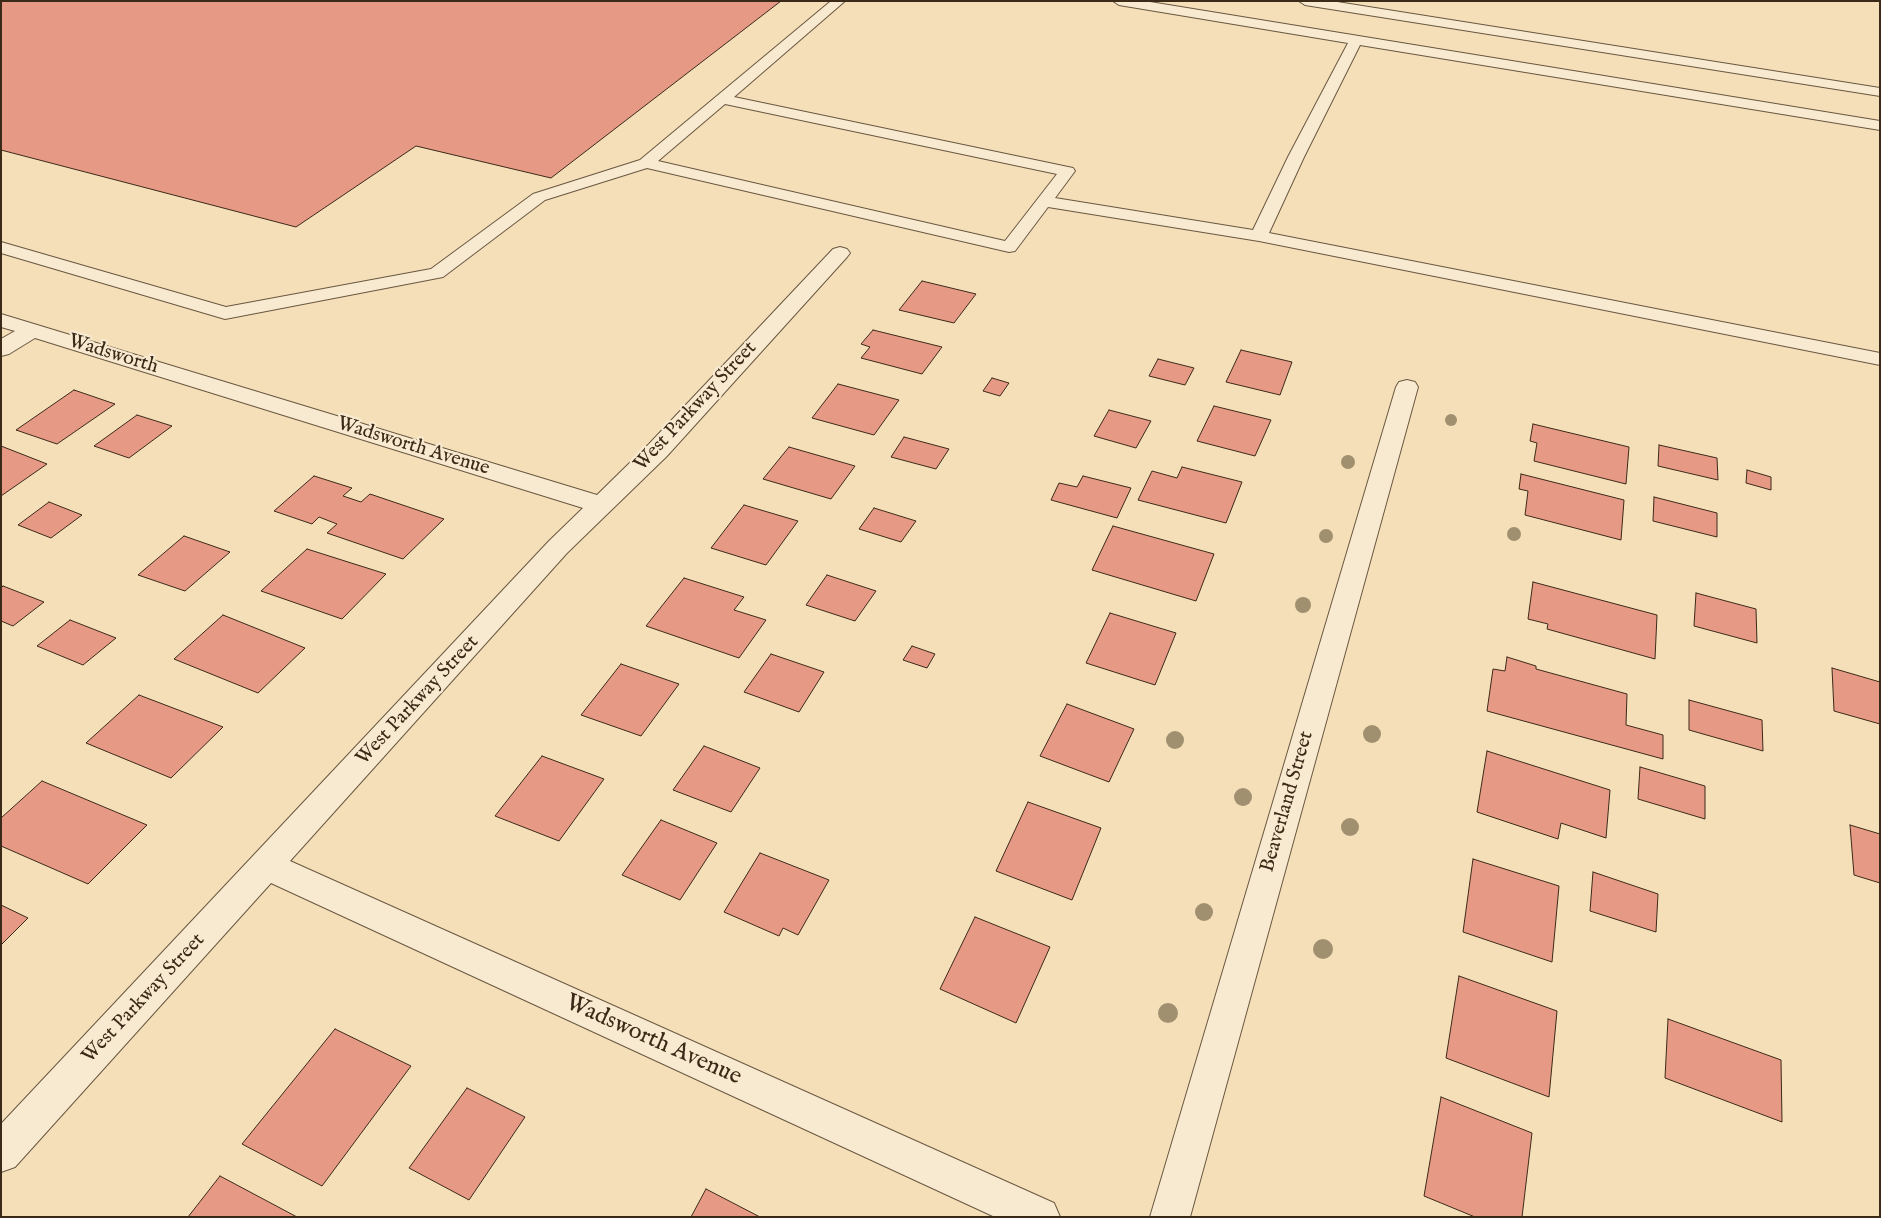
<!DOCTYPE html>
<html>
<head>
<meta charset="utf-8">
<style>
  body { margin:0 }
  #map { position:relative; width:1881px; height:1218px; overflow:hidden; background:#f4dfb8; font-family:"IM FELL English",serif }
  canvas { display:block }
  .frame { position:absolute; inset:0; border:2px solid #3c2a18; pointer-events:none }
</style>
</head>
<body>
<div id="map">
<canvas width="1881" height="1218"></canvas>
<div class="frame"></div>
</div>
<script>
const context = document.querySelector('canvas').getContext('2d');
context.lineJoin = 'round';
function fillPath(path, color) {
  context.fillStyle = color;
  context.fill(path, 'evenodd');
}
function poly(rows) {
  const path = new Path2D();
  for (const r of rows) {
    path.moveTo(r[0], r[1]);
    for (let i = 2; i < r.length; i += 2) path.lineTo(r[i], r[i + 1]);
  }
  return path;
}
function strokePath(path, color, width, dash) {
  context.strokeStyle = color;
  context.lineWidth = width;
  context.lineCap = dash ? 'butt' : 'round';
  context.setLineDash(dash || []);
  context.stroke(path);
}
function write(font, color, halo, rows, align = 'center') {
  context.font = font + ' "IM FELL English",serif';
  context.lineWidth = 4.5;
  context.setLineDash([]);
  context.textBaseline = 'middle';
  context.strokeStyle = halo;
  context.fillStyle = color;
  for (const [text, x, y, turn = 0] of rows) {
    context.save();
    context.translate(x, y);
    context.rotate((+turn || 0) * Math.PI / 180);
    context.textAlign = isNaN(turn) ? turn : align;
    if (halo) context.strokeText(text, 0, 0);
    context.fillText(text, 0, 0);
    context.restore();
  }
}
const building = poly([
  [1,1,781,1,551,178,416,146,296,227,1,150,1,1],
  [922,281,976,294,954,323,899,310,922,281],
  [873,330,942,347,922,374,861,358,870,347,861,344,873,330],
  [1241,350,1292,362,1280,395,1226,382,1241,350],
  [1158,359,1194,368,1185,385,1149,376,1158,359],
  [992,378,1009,383,1000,396,983,391,992,378],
  [838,384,899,400,874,435,812,418,838,384],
  [74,390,115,404,57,444,16,430,74,390],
  [1214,406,1271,420,1255,456,1197,441,1214,406],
  [1109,410,1151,421,1136,448,1094,436,1109,410],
  [137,415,172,426,129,458,94,446,137,415],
  [1533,424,1629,447,1626,484,1534,461,1537,443,1530,441,1533,424],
  [904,437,949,449,936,469,891,457,904,437],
  [1659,445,1717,458,1718,480,1658,466,1659,445],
  [1,446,47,464,1,496,1,446],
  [789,447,855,466,831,499,763,479,789,447],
  [1182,467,1242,482,1226,523,1138,500,1152,471,1177,478,1182,467],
  [1747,470,1771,477,1771,490,1746,483,1747,470],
  [1521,474,1624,500,1621,540,1525,515,1528,491,1519,489,1521,474],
  [314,476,352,488,343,496,361,502,370,494,444,519,403,559,327,533,337,524,319,517,312,524,274,511,314,476],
  [1083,476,1131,488,1117,518,1051,500,1059,483,1077,487,1083,476],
  [1654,497,1717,513,1717,537,1653,521,1654,497],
  [49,502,82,515,51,538,18,525,49,502],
  [744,505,798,521,766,565,711,548,744,505],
  [874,508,916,521,901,542,859,529,874,508],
  [1113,526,1214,554,1196,601,1092,570,1113,526],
  [184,536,230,552,185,591,138,575,184,536],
  [307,549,386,574,342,619,261,591,307,549],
  [827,575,876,591,855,621,806,605,827,575],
  [684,578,744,597,734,610,766,620,739,658,646,626,684,578],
  [1533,582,1657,615,1655,659,1547,629,1548,624,1528,619,1533,582],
  [3,586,44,602,13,626,1,621,1,588,3,586],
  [1696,593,1756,609,1757,643,1694,626,1696,593],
  [1110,613,1176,633,1155,685,1086,663,1110,613],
  [223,615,305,648,258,693,174,659,223,615],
  [70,620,116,638,83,665,37,646,70,620],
  [912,646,935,654,927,668,903,660,912,646],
  [771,654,824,672,799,712,744,692,771,654],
  [1507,657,1536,666,1536,669,1627,694,1626,725,1663,735,1663,759,1487,711,1493,669,1505,671,1507,657],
  [621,664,679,684,641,736,581,715,621,664],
  [1832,668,1880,682,1880,724,1834,711,1832,668],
  [139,695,223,727,171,778,86,743,139,695],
  [1689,700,1762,720,1763,751,1689,730,1689,700],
  [1067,704,1134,729,1109,782,1040,756,1067,704],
  [704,746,760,768,731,812,673,790,704,746],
  [1487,751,1610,790,1606,838,1561,823,1558,839,1477,812,1487,751],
  [542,756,604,779,559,841,495,816,542,756],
  [1640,767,1705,786,1705,819,1638,799,1640,767],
  [42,781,147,825,88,884,1,846,1,818,42,781],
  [1028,802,1101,828,1072,900,996,871,1028,802],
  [661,820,717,843,680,900,622,875,661,820],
  [1850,825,1880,834,1880,883,1854,875,1850,825],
  [760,853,829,880,798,935,783,928,779,936,724,912,760,853],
  [1473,859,1559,886,1552,962,1463,932,1473,859],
  [1593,872,1658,894,1656,932,1590,911,1593,872],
  [1,905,28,918,1,945,1,905],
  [975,917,1050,947,1016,1023,940,989,975,917],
  [1459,976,1557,1011,1549,1097,1446,1058,1459,976],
  [1668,1019,1781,1060,1782,1122,1665,1078,1668,1019],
  [335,1029,411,1066,322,1186,242,1144,335,1029],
  [467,1088,525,1117,469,1200,409,1168,467,1088],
  [1441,1097,1532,1133,1522,1217,1475,1217,1424,1196,1441,1097],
  [220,1176,297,1217,188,1217,220,1176],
  [706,1189,760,1217,691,1217,706,1189]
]);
fillPath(building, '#e69985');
strokePath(building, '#3c2a18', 1);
const lane = poly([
  [831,1,845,1,734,97,1073,168,1075,171,1055,198,1253,230,1288,157,1348,43,1119,5,1113,1,1144,1,1880,121,1880,130,1360,45,1304,157,1269,233,1880,353,1880,365,1259,241,1048,207,1015,251,1009,252,647,168,545,200,443,277,225,319,1,253,1,242,226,307,431,269,533,194,640,160,831,1],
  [725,104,1057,174,1005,241,658,161,725,104],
  [1299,1,1331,1,1880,88,1880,96,1305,5,1299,1]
]);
const street = poly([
  [840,247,847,249,850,253,847,257,667,456,567,553,290,861,1054,1203,1060,1217,995,1217,271,883,15,1167,1,1172,1,1124,549,541,583,508,35,338,9,354,1,356,1,339,15,331,1,327,1,314,597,495,649,444,833,249,840,247],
  [1407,380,1415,382,1418,387,1190,1217,1150,1217,1396,387,1399,382,1407,380]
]);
strokePath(lane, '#6a5740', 2);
strokePath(street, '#6a5740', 2);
fillPath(lane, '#f8ead1');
fillPath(street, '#f8ead1');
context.fillStyle = '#a19070';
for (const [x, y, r] of [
  [1451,420,6],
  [1348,462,7],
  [1514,534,7],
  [1326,536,7],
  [1303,605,8],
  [1372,734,9],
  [1175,740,9],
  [1243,797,9],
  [1350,827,9],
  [1204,912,9],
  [1323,949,10],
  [1168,1013,10]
]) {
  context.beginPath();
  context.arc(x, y, r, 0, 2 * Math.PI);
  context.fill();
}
write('20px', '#3c2a18', '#f8ead1', [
  ["Wadsworth",113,355,17],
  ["West Parkway Street",696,407,-47],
  ["Wadsworth Avenue",413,447,17],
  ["West Parkway Street",418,701,-47],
  ["Beaverland Street",1288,802,-74],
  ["West Parkway Street",144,999,-47]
]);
write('24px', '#3c2a18', '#f8ead1', [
  ["Wadsworth Avenue",653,1041,24]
]);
</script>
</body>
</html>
